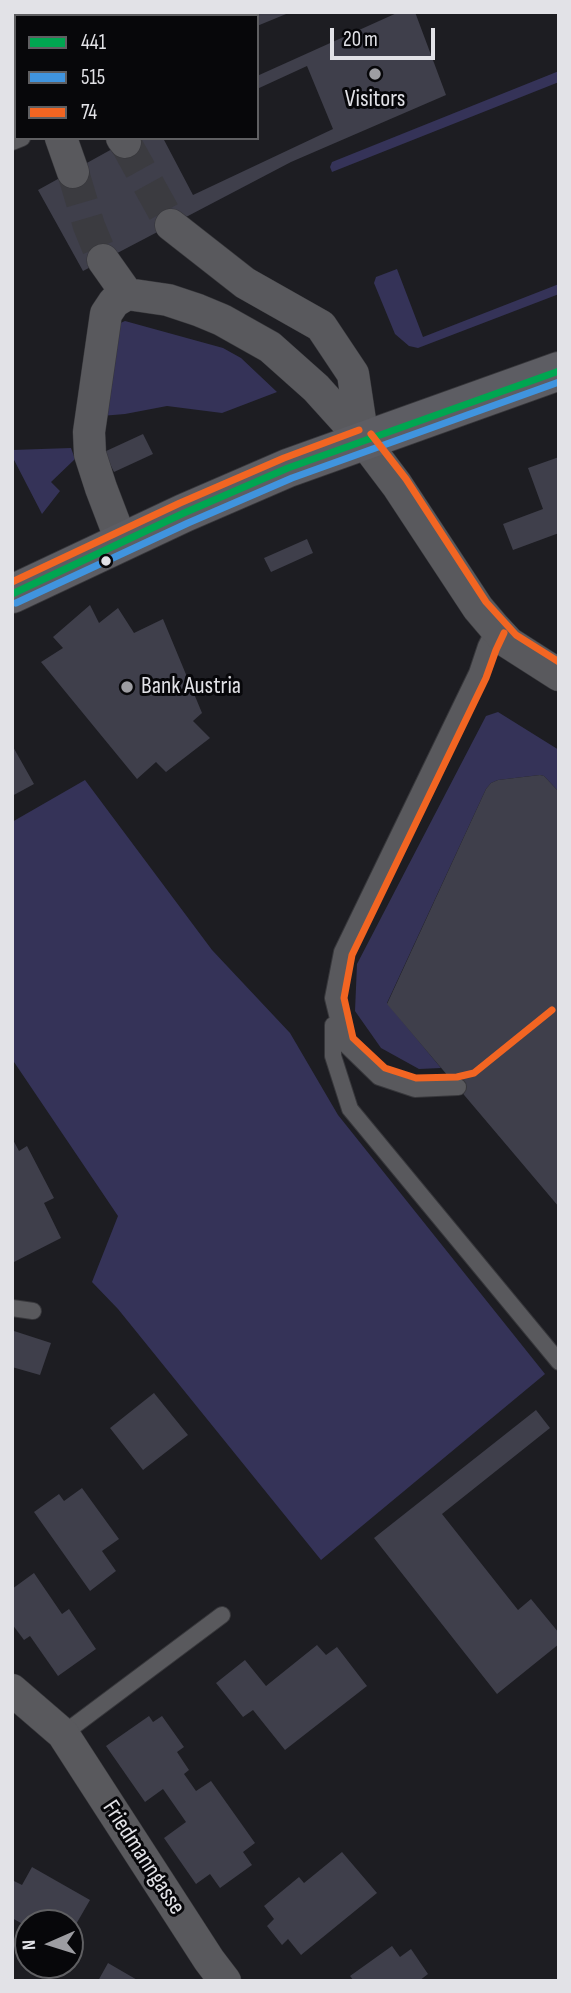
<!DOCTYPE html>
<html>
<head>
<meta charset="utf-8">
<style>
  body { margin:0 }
  #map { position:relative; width:571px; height:1993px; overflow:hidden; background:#1d1d22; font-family:"Sofia Sans Condensed",sans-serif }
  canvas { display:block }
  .frame { position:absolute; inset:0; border:14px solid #e2e2e7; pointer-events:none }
  .legend { position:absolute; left:14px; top:14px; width:245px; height:126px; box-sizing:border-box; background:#07070a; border:2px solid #5f5f62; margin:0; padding:9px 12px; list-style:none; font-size:21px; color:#e2e2e7 }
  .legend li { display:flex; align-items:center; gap:14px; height:35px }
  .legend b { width:35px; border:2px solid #5f5f62 }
  .north { position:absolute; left:14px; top:1909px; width:70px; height:70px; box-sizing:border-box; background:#07070a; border:2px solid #5f5f62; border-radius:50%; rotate:267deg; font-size:19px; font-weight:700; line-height:28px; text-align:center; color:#e2e2e7 }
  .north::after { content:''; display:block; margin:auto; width:24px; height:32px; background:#9d9da2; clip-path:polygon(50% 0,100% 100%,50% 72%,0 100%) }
  .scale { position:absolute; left:330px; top:28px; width:105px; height:32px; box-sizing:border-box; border:4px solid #e2e2e7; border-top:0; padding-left:9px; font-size:21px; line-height:24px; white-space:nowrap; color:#e2e2e7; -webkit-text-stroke:5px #07070a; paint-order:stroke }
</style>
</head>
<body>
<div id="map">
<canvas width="571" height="1993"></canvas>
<div class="frame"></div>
<ul class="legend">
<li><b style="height:9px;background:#00a651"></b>441</li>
<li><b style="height:9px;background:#4094de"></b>515</li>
<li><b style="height:9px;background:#f26522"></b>74</li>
</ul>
<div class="north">N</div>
<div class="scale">20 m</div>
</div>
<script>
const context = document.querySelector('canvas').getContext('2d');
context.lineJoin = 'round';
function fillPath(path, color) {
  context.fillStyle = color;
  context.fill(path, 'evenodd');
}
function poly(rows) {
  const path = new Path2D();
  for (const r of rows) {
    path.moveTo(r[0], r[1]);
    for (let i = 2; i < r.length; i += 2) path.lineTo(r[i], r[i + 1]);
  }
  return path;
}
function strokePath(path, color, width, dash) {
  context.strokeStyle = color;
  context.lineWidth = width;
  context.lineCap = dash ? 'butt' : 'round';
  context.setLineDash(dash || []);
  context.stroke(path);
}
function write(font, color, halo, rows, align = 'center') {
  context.font = font + ' "Sofia Sans Condensed",sans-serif';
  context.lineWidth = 6;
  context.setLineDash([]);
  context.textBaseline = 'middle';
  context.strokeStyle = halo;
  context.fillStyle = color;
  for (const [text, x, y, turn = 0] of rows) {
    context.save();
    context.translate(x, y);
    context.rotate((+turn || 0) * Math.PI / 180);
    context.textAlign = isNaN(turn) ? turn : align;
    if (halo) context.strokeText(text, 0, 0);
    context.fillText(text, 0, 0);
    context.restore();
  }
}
fillPath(poly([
  [559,71,559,82,332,172,330,167,332,162],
  [397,269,423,337,559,284,559,294,418,348,409,346,395,334,374,283,376,277],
  [125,321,223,348,241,358,277,392,222,413,167,406,125,414,101,416,118,324],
  [71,448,75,459,51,482,60,491,42,514,12,456,12,450],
  [498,712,559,750,559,792,544,776,540,775,498,780,491,783,486,789,387,1003,441,1068,419,1069,381,1048,355,1011,357,964,486,716],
  [85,780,212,950,290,1033,338,1115,545,1374,321,1560,118,1309,92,1282,118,1216,12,1059,12,822]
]), '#353358');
fillPath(poly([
  [124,12,291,12,257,26,257,16,126,16],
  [399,12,415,12,446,95,291,162,83,271,38,190,132,138,163,138,193,195,333,129,307,66,257,89,257,76],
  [143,434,153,454,114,472,104,452],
  [559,457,559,533,513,550,503,524,543,509,528,468],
  [307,539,313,553,271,572,264,558],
  [90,605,99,623,118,608,134,633,163,619,202,713,193,721,210,738,166,772,156,762,137,779,41,662,63,648,53,637],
  [12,745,34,784,12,796],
  [540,775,544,776,559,792,559,1207,387,1004,486,789,491,783,498,780],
  [12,1138,19,1151,27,1146,54,1198,44,1203,61,1238,12,1263],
  [14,1331,51,1343,40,1375,12,1367,12,1338],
  [154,1393,188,1435,143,1470,110,1428],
  [536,1410,550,1428,442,1514,518,1610,531,1599,559,1633,559,1644,497,1694,374,1538],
  [82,1488,119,1539,102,1551,116,1571,90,1591,34,1512,59,1494,64,1501],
  [34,1573,62,1614,69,1609,96,1649,58,1676,30,1636,24,1640,12,1624,12,1589],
  [317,1645,326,1655,337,1647,367,1686,285,1750,253,1710,243,1717,216,1683,245,1660,266,1686],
  [149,1716,153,1722,162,1716,184,1747,177,1752,189,1770,184,1774,196,1791,211,1781,255,1843,243,1852,252,1865,220,1888,210,1874,196,1884,164,1838,186,1822,163,1789,145,1802,106,1746],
  [342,1852,377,1893,301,1955,288,1939,282,1945,267,1926,274,1919,264,1906,299,1877,304,1883],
  [32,1867,90,1900,75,1926,61,1919,59,1923,28,1923,28,1927,12,1918,12,1885,14,1881,22,1885],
  [392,1946,400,1957,411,1949,428,1974,419,1981,354,1981,350,1976],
  [108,1963,139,1981,98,1981]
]), '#3f3f4b');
strokePath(poly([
  [125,142,171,225],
  [73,172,89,226,103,260]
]), '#3b3b40', 32, [32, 16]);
const service = poly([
  [12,142,22,138],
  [333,1025,333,1056,350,1109,559,1362],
  [458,1087,415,1089,379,1077,344,1043,333,998,342,952,477,673,486,646,495,628],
  [12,1308,33,1311],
  [63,1734,222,1615]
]);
const minor = poly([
  [20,12,21,16],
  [46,12,48,16],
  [61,138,73,172],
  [122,138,125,142],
  [171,225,245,283,321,326,353,374,363,440],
  [103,260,127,294],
  [122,543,101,488,90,454,89,432,106,314,114,302,127,294,168,300,198,310,222,320,270,347,316,388,363,440,397,485,478,608,495,628,509,643,559,675],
  [12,1690,63,1734,209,1960,225,1981]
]);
const primary = poly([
  [12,594,184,513,288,468,559,371]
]);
strokePath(service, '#37373b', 18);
strokePath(minor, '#37373b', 33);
strokePath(primary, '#37373b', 40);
strokePath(service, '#59595d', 16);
strokePath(minor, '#59595d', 32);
strokePath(primary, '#5d5d63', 38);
strokePath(poly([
  [12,594,184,513,288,468,559,371]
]), '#00a651', 7);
strokePath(poly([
  [16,603,188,523,292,478,559,382]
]), '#4094de', 7);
strokePath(poly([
  [371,434,406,479,486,602,516,635,559,662],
  [12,582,180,503,284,458,359,430],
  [504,633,496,650,486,678,352,955,344,998,353,1038,385,1068,416,1078,457,1077,474,1073,552,1010]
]), '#f26522', 7);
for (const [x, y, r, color] of [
  [375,74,7,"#9d9da2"],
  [106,561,6,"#e2e2e7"],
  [127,687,7,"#9d9da2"]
]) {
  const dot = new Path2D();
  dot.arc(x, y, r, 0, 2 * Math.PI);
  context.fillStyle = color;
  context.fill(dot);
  strokePath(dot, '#07070a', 2.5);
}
write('24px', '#e2e2e7', '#07070a', [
  ["Visitors",375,100],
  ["Bank Austria",141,687,"left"]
]);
write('24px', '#e2e2e7', '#07070a', [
  ["Friedmanngasse",143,1858,57]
]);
</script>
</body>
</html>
